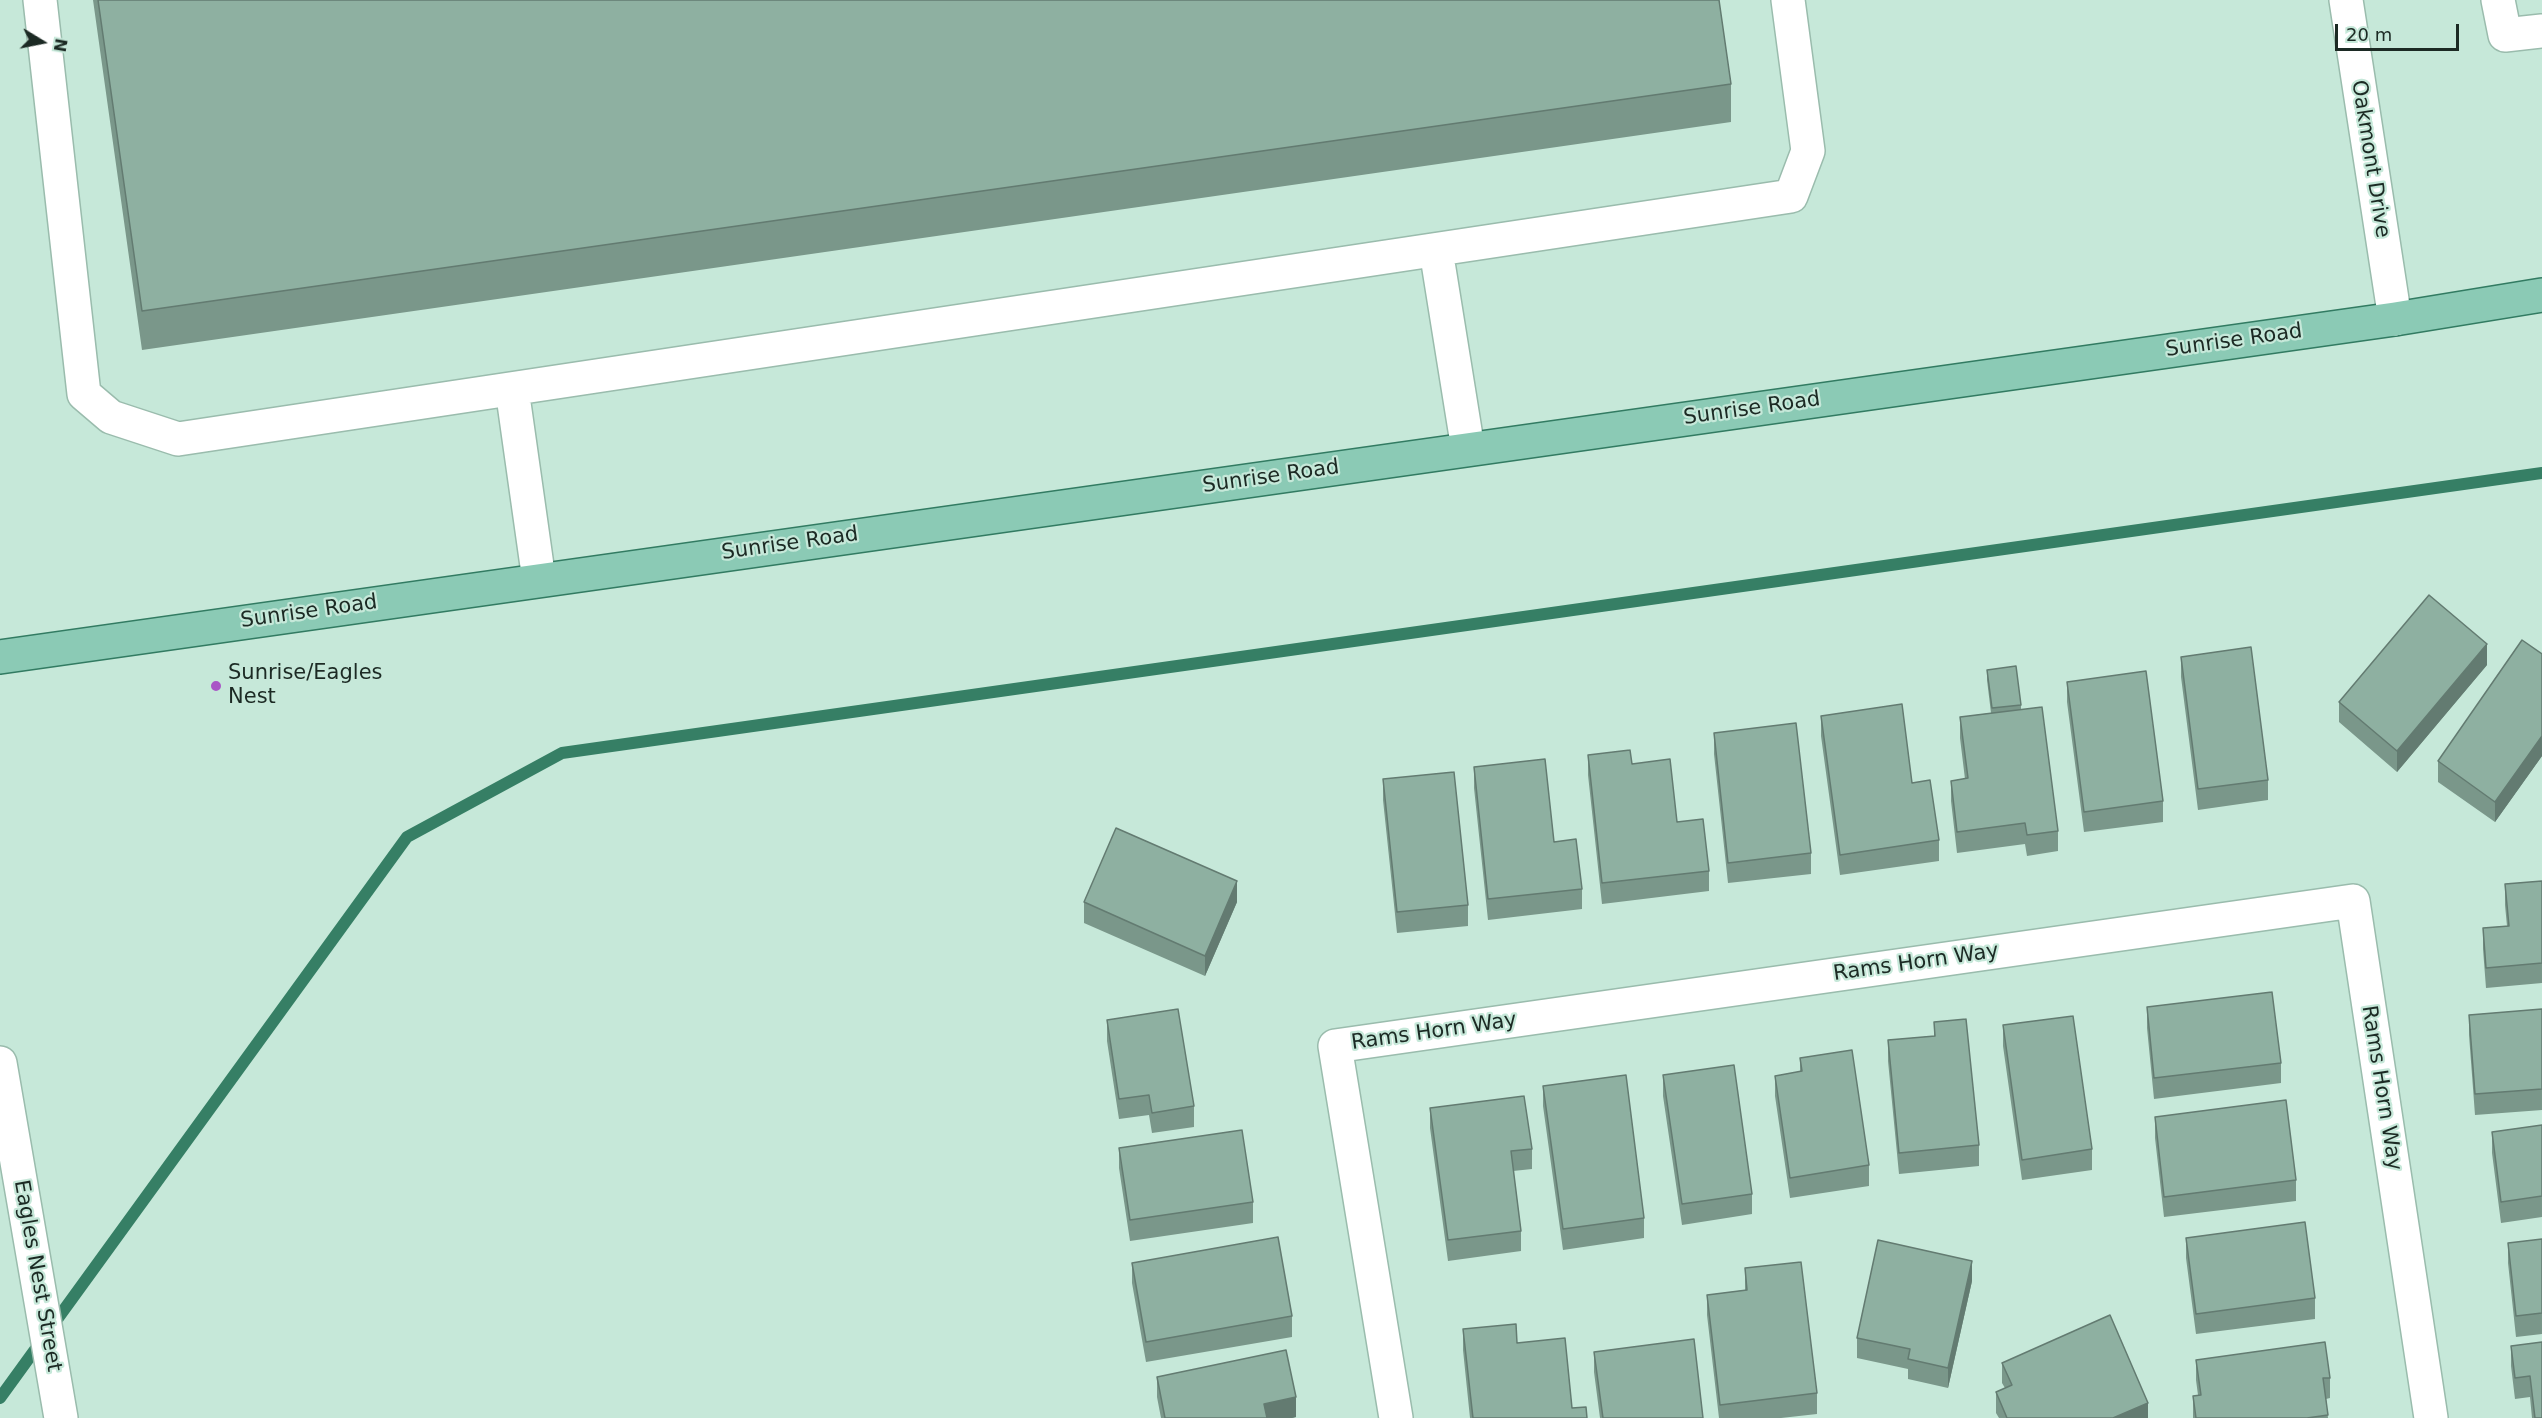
<!DOCTYPE html>
<html>
<head>
<meta charset="utf-8">
<style>
  body { margin:0 }
  #map { position:relative; width:2542px; height:1418px; overflow:hidden; background:#c6e8d9; font-family:"DejaVu Sans",sans-serif }
  canvas { display:block }
  .north { position:absolute; left:12px; top:12px; width:60px; height:60px; -webkit-text-stroke:4px #c6e8d9; paint-order:stroke; rotate:100deg; font-size:16px; font-weight:700; line-height:24px; text-align:center; color:#1c2a24 }
  .north::after { content:''; display:block; margin:auto; width:21px; height:27px; background:#1c2a24; clip-path:polygon(50% 0,100% 100%,50% 72%,0 100%) }
  .scale { position:absolute; left:2335px; top:24px; width:124px; height:27px; box-sizing:border-box; border:3px solid #1c2a24; border-top:0; padding-left:8px; font-size:18px; line-height:21px; white-space:nowrap; color:#1c2a24; -webkit-text-stroke:4px #c6e8d9; paint-order:stroke }
</style>
</head>
<body>
<div id="map">
<canvas width="2542" height="1418"></canvas>
<div class="north">N</div>
<div class="scale">20 m</div>
</div>
<script>
const context = document.querySelector('canvas').getContext('2d');
context.lineJoin = 'round';
function poly(rows) {
  const path = new Path2D();
  for (const r of rows) {
    path.moveTo(r[0], r[1]);
    for (let i = 2; i < r.length; i += 2) path.lineTo(r[i], r[i + 1]);
  }
  return path;
}
function strokePath(path, color, width, dash) {
  context.strokeStyle = color;
  context.lineWidth = width;
  context.lineCap = dash ? 'butt' : 'round';
  context.setLineDash(dash || []);
  context.stroke(path);
}
function fillPath(path, color) {
  context.fillStyle = color;
  context.fill(path, 'evenodd');
}
function write(font, color, halo, rows, align = 'center') {
  context.font = font + ' "DejaVu Sans",sans-serif';
  context.lineWidth = 4.5;
  context.setLineDash([]);
  context.textBaseline = 'middle';
  context.strokeStyle = halo;
  context.fillStyle = color;
  for (const [text, x, y, turn = 0] of rows) {
    context.save();
    context.translate(x, y);
    context.rotate((+turn || 0) * Math.PI / 180);
    context.textAlign = isNaN(turn) ? turn : align;
    if (halo) context.strokeText(text, 0, 0);
    context.fillText(text, 0, 0);
    context.restore();
  }
}
strokePath(poly([
  [0,1398,407,837,562,753,2542,473]
]), '#367f65', 12);
const minor = poly([
  [40,0,84,394,111,417,178,439,1791,196,1808,151,1788,0],
  [2346,0,2395,319],
  [2498,0,2505,35,2542,31],
  [1436,250,1468,449],
  [512,389,539,580],
  [0,1063,61,1418],
  [1396,1418,1335,1046,2353,901,2431,1418]
]);
const major = poly([
  [0,657,2395,319,2542,295]
]);
strokePath(minor, '#9abcad', 36);
strokePath(major, '#327b62', 36);
strokePath(minor, '#fff', 33);
strokePath(major, '#8bcab5', 33);
fillPath(poly([
  [93,0,1719,0,1731,84,1731,122,142,350],
  [2542,654,2542,756,2495,822,2438,782,2438,761],
  [2181,657,2268,780,2268,800,2198,810,2181,677],
  [2487,665,2397,772,2339,722,2339,702],
  [1987,670,2021,705,2021,709,2058,831,2058,851,2027,856,2025,844,1957,853,1951,801,1951,781,1965,779,1960,738,1960,717,1991,713,1987,680],
  [2067,682,2163,801,2163,822,2084,832,2067,702],
  [1821,716,1939,840,1939,861,1840,875,1821,736],
  [1714,733,1811,853,1811,874,1728,883,1714,754],
  [1588,755,1632,764,1709,871,1709,891,1602,904,1588,775],
  [1474,767,1554,842,1582,889,1582,909,1488,920,1474,788],
  [1383,779,1468,905,1468,926,1397,933,1383,800],
  [2542,881,2542,983,2486,988,2483,949,2483,928,2507,926,2505,905,2505,884],
  [1084,902,1237,902,1205,976,1084,923],
  [2147,1007,2281,1063,2281,1083,2154,1099,2147,1028],
  [2542,1009,2542,1110,2475,1115,2469,1035,2469,1015],
  [1107,1020,1194,1106,1194,1127,1152,1133,1149,1115,1119,1119,1107,1041],
  [1934,1022,1979,1145,1979,1166,1899,1174,1888,1061,1888,1040,1934,1036],
  [2003,1025,2092,1149,2092,1170,2022,1180,2003,1046],
  [1800,1058,1869,1165,1869,1186,1790,1198,1775,1096,1775,1076,1800,1072],
  [1663,1075,1752,1194,1752,1214,1682,1225,1663,1096],
  [1543,1086,1644,1218,1644,1238,1563,1250,1543,1106],
  [1430,1108,1532,1149,1532,1169,1513,1171,1521,1231,1521,1251,1448,1261,1430,1128],
  [2155,1117,2296,1180,2296,1201,2164,1217,2155,1138],
  [2542,1125,2542,1217,2501,1223,2492,1153,2492,1132],
  [1119,1148,1253,1202,1253,1223,1130,1241,1119,1168],
  [2186,1238,2315,1298,2315,1319,2196,1334,2186,1258],
  [2542,1239,2542,1334,2516,1337,2508,1263,2508,1243],
  [1132,1263,1292,1316,1292,1337,1146,1362,1132,1283],
  [1745,1268,1817,1393,1817,1414,1781,1418,1719,1418,1707,1315,1707,1295,1745,1290],
  [1972,1281,1948,1388,1908,1379,1908,1369,1857,1358,1857,1338],
  [1463,1329,1517,1343,1572,1408,1587,1418,1470,1418,1463,1350],
  [2542,1342,2542,1418,2532,1418,2530,1397,2515,1399,2511,1366,2511,1346],
  [1594,1352,1703,1418,1600,1418,1594,1372],
  [2196,1360,2330,1378,2330,1398,2326,1399,2328,1418,2193,1418,2193,1396,2198,1395,2196,1380],
  [2002,1363,2148,1418,1999,1418,1996,1413,1996,1392,2005,1388,2002,1383],
  [1157,1377,1296,1417,1292,1418,1161,1418,1157,1397]
]), '#7a978a');
fillPath(poly([
  [2487,644,2487,665,2397,772,2397,751],
  [2542,736,2542,756,2495,822,2495,802],
  [1237,881,1237,902,1205,976,1205,956],
  [1972,1261,1972,1281,1948,1388,1948,1368],
  [1296,1397,1296,1417,1292,1418,1264,1418,1264,1404],
  [2148,1403,2148,1418,2113,1418]
]), '#637b71');
const building = poly([
  [98,0,1719,0,1731,84,142,311,98,0],
  [2429,595,2487,644,2397,751,2339,702,2429,595],
  [2522,640,2542,654,2542,736,2495,802,2438,761,2522,640],
  [2251,647,2268,780,2198,789,2181,657,2251,647],
  [2016,666,2021,705,1992,708,1987,670,2016,666],
  [2146,671,2163,801,2084,812,2067,682,2146,671],
  [1902,704,1912,783,1930,780,1939,840,1840,855,1821,716,1902,704],
  [2042,707,2058,831,2027,835,2025,823,1957,832,1951,781,1968,778,1960,717,2042,707],
  [1796,723,1811,853,1728,863,1714,733,1796,723],
  [1630,750,1632,764,1670,759,1677,822,1703,819,1709,871,1602,883,1588,755,1630,750],
  [1545,759,1554,842,1576,839,1582,889,1488,899,1474,767,1545,759],
  [1454,772,1468,905,1397,912,1383,779,1454,772],
  [1116,828,1237,881,1205,956,1084,902,1116,828],
  [2542,881,2542,963,2486,968,2483,928,2509,926,2505,884,2542,881],
  [2272,992,2281,1063,2154,1078,2147,1007,2272,992],
  [1178,1009,1194,1106,1152,1113,1149,1095,1119,1099,1107,1020,1178,1009],
  [2542,1009,2542,1089,2475,1094,2469,1015,2542,1009],
  [2073,1016,2092,1149,2022,1160,2003,1025,2073,1016],
  [1966,1019,1979,1145,1899,1153,1888,1040,1935,1036,1934,1022,1966,1019],
  [1852,1050,1869,1165,1790,1178,1775,1076,1802,1071,1800,1058,1852,1050],
  [1734,1065,1752,1194,1682,1204,1663,1075,1734,1065],
  [1626,1075,1644,1218,1563,1229,1543,1086,1626,1075],
  [1524,1096,1532,1149,1511,1151,1521,1231,1448,1240,1430,1108,1524,1096],
  [2286,1100,2296,1180,2164,1197,2155,1117,2286,1100],
  [2542,1125,2542,1196,2501,1202,2492,1132,2542,1125],
  [1242,1130,1253,1202,1130,1220,1119,1148,1242,1130],
  [2305,1222,2315,1298,2196,1314,2186,1238,2305,1222],
  [1278,1237,1292,1316,1146,1342,1132,1263,1278,1237],
  [2542,1239,2542,1313,2516,1316,2508,1243,2542,1239],
  [1878,1240,1972,1261,1948,1368,1908,1359,1910,1349,1857,1338,1878,1240],
  [1801,1262,1817,1393,1720,1405,1707,1295,1747,1290,1745,1268,1801,1262],
  [2110,1315,2148,1403,2113,1418,2007,1418,1996,1392,2012,1385,2002,1363,2110,1315],
  [1516,1324,1517,1343,1565,1338,1572,1408,1586,1407,1587,1418,1473,1418,1463,1329,1516,1324],
  [1694,1339,1703,1418,1603,1418,1594,1352,1694,1339],
  [2325,1342,2330,1378,2323,1378,2328,1415,2307,1418,2196,1418,2193,1396,2201,1395,2196,1360,2325,1342],
  [2542,1342,2542,1418,2535,1418,2530,1376,2515,1378,2511,1346,2542,1342],
  [1286,1350,1296,1397,1264,1404,1267,1418,1165,1418,1157,1377,1286,1350]
]);
fillPath(building, '#8eb0a1');
strokePath(building, '#637b71', 1.5);
for (const [x, y, r, color] of [
  [216,686,6,"#a956c6"]
]) {
  const dot = new Path2D();
  dot.arc(x, y, r, 0, 2 * Math.PI);
  context.fillStyle = color;
  context.fill(dot);
  strokePath(dot, '#c6e8d9', 2);
}
write('21px', '#1c2a24', '#c6e8d9', [
  ["Oakmont Drive",2370,159,81],
  ["Sunrise Road",2234,341,-8],
  ["Sunrise Road",1752,409,-8],
  ["Sunrise Road",1271,477,-8],
  ["Sunrise Road",790,544,-8],
  ["Sunrise Road",309,612,-8],
  ["Rams Horn Way",1916,963,-8],
  ["Rams Horn Way",1434,1032,-8],
  ["Rams Horn Way",2381,1088,81],
  ["Eagles Nest Street",37,1276,80]
]);
write('21px', '#1c2a24', '#c6e8d9', [
  ["Sunrise/Eagles",228,674],
  ["Nest",228,698]
], 'left');
</script>
</body>
</html>
